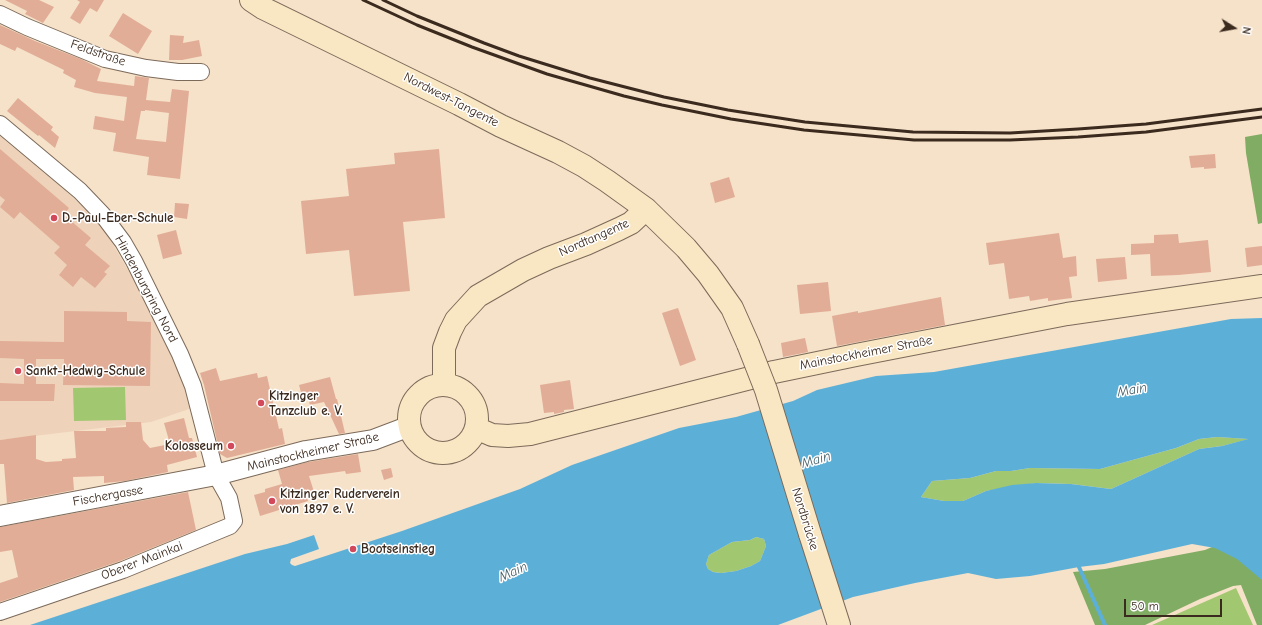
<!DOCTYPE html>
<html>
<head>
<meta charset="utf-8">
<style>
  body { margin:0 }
  #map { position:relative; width:1262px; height:625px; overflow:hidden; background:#f6e1c9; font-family:"Comic Neue",sans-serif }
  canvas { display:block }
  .north { position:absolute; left:1214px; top:8px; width:40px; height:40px; -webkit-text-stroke:3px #fff; paint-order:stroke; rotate:101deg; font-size:11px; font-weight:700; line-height:16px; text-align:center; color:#3b2a1e }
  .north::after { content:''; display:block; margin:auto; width:14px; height:18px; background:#3b2a1e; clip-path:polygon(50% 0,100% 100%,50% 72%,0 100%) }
  .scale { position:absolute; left:1124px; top:599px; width:98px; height:18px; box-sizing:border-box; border:2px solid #3b2a1e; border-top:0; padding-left:5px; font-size:12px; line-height:14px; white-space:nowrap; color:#3b2a1e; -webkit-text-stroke:3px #fff; paint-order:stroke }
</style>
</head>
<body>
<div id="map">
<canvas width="1262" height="625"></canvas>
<div class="north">N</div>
<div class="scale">50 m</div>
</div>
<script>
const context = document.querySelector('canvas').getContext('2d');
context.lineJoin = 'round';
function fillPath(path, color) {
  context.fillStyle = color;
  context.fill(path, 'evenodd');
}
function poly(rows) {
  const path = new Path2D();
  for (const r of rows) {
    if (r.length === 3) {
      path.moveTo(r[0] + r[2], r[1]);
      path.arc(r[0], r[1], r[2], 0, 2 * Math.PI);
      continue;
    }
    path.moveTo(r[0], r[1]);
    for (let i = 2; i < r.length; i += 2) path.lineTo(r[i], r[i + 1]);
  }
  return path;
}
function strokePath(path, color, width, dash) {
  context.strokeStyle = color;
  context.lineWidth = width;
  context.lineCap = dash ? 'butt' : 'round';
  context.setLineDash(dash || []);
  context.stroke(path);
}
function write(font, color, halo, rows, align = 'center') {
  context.font = font + ' "Comic Neue",sans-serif';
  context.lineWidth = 3;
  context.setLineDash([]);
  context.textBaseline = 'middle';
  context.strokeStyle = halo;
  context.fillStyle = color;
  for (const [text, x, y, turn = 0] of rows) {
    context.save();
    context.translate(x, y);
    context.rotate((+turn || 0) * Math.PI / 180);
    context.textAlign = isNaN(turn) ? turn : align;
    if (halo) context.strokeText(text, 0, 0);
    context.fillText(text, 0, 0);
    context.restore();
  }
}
fillPath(poly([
  [0,136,67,192,95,219,106,233,131,275,150,312,180,368,192,408,151,422,0,440]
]), '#eed2ba');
fillPath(poly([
  [125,387,126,420,74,421,73,388],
  [1217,437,1249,439,1222,446,1199,449,1111,489,1071,484,1036,483,986,491,963,501,944,501,921,497,932,481,970,478,996,471,1011,471,1030,468,1100,469,1176,448,1199,439],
  [756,537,764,539,766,546,760,561,751,566,736,571,721,573,713,572,708,569,706,564,709,555,732,542,750,540],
  [1236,588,1253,625,1152,625]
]), '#a2c771');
fillPath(poly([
  [1262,134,1262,223,1258,224,1246,153,1245,137],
  [1262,522,1262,625,1257,625,1241,585,1233,586,1200,599,1145,625,1095,625,1073,572,1105,569,1205,550,1231,539]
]), '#81ac63');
fillPath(poly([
  [1262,318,1262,580,1237,559,1215,548,1192,544,1104,564,1079,567,1030,576,996,579,968,573,915,583,853,597,778,625,30,625,245,554,287,544,314,535,319,549,291,559,290,563,292,565,295,566,402,531,520,489,572,465,679,428,736,417,793,401,817,390,876,376,934,372,1231,319],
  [1217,437,1248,439,1222,446,1199,449,1111,489,1071,484,1036,483,1012,485,986,491,963,501,944,501,921,497,932,481,970,478,996,471,1011,471,1030,468,1100,469,1176,448,1199,439],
  [756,537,764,539,766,546,760,561,751,566,736,571,721,573,713,572,708,569,706,564,709,555,732,542,750,540]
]), '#5cb0d8');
strokePath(poly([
  [1079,567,1105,625]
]), '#5cb0d8', 4);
fillPath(poly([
  [5,0,39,0,54,7,43,23,25,14,27,11],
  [77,0,104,0,97,12,90,8,80,24,70,18,80,2],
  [123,13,152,31,138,54,109,36],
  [0,25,35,41,81,59,101,69,97,81,134,86,135,76,149,78,146,100,170,102,172,89,189,91,180,179,147,175,149,157,113,151,116,133,93,129,95,116,124,121,127,97,95,93,74,87,76,80,63,73,64,70,17,47,15,51,0,44],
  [145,110,169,113,166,142,136,139,141,111,145,111],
  [170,35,184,36,183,43,199,40,202,56,182,60,169,60],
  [18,98,53,127,51,130,59,137,55,148,39,135,38,136,7,111],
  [0,149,69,208,64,215,91,238,85,245,110,266,104,272,107,274,95,288,81,277,73,287,59,275,67,265,54,253,60,247,20,212,14,219,0,207,5,200,0,196],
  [439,149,445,218,403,222,410,291,354,296,349,250,306,254,301,201,349,196,346,169,395,164,394,153],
  [1215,154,1216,168,1204,169,1204,167,1191,168,1189,156],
  [729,177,735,197,715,203,710,183],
  [175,203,189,204,187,219,174,217],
  [176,230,182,254,163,259,157,235],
  [1059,233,1063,258,1076,256,1077,276,1069,277,1072,298,1048,301,1048,298,1030,301,1029,296,1009,299,1004,263,989,265,986,243],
  [1178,234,1179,243,1208,240,1211,272,1178,275,1151,276,1150,254,1131,255,1131,244,1154,243,1154,235],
  [1262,246,1262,265,1247,267,1245,248],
  [1125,257,1127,279,1098,282,1096,259],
  [828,282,831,311,800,314,797,285],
  [941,297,945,325,837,346,832,316,858,311,858,313],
  [678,308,696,360,680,366,662,313],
  [64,311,127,312,127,321,151,322,150,386,63,385,64,359,36,359,36,384,55,384,54,401,0,401,0,383,24,384,24,359,0,358,0,341,64,342],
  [805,338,808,352,783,357,781,343],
  [216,368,220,381,257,373,258,378,267,376,279,429,282,428,285,444,227,458,220,454,204,385,200,373],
  [330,377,336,399,337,399,345,433,339,434,324,402,310,405,307,394,302,396,299,385],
  [570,380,574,409,564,410,564,412,554,414,554,412,544,413,540,385],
  [184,418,189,438,192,438,197,457,167,465,168,472,125,481,104,483,104,476,73,477,74,490,7,503,4,464,0,464,0,440,36,435,36,459,46,462,62,461,62,459,76,458,74,431,106,431,106,428,126,427,126,422,141,422,143,440,150,448,170,444,164,423],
  [358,454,361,472,346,474,345,471,309,476,315,495,307,498,308,501,260,516,254,495,265,492,265,489,282,484,278,470,308,462],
  [391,468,393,477,384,480,381,470],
  [188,492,196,530,120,561,0,602,0,583,18,577,12,550,0,552,0,527]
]), '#e2ad97');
const minor = poly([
  [0,14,27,27,105,59,146,68,178,72,201,72],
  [0,124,80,191,102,214,123,242,134,261,180,354,193,386,216,475,229,498,234,521,230,526,123,570,0,612]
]);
const tertiary = poly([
  [0,516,216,475,306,451,373,440,410,426]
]);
const secondary = poly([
  [251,0,263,8,459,104,501,126,558,152,584,166,607,181,646,209,686,248,708,274,732,308,748,344],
  [444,385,444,348,450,332,456,320,478,296,523,270,549,258,586,244,619,229,631,223,646,209],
  [443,419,34],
  [476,428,492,435,508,436,530,434,774,372,856,355,1067,314,1262,286],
  [810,534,839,625]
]);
strokePath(minor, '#7c6a5a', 18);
strokePath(tertiary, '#7c6a5a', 22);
strokePath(secondary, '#7c6a5a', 24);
strokePath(minor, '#fff', 16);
strokePath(tertiary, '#fff', 20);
strokePath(secondary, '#f9e7c3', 22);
strokePath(poly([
  [363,0,417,25,472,47,547,74,624,96,662,105,731,119,804,130,914,140,1010,140,1078,137,1146,132,1262,117],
  [383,0,417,16,484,43,519,56,590,78,664,97,728,110,805,122,913,132,1010,133,1078,129,1146,124,1262,109]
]), '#3b2a1e', 3);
const secondaryBridge = poly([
  [748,344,766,390,810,534]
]);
strokePath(secondaryBridge, '#7c6a5a', 24, []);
strokePath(secondaryBridge, '#f9e7c3', 22);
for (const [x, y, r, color] of [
  [54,218,4,"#d1495b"],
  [18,371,4,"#d1495b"],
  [261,403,4,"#d1495b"],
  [231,446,4,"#d1495b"],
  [272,501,4,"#d1495b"],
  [353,549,4,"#d1495b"]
]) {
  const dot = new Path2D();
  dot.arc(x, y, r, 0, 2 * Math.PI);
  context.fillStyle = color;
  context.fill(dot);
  strokePath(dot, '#fff', 1.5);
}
write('13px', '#3b2a1e', '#fff', [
  ["Feldstraße",98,53,19],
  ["Nordwest-Tangente",451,100,27],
  ["Nordtangente",594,238,-24],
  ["Hindenburgring Nord",146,289,62],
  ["Mainstockheimer Straße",866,353,-11],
  ["Mainstockheimer Straße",313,452,-13],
  ["Fischergasse",108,496,-10],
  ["Nordbrücke",805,519,73],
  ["Oberer Mainkai",142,561,-21]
]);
write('bold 13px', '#3b2a1e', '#fff', [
  ["D.-Paul-Eber-Schule",62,218],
  ["Sankt-Hedwig-Schule",26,371],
  ["Kitzinger",269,396],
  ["Tanzclub e. V.",269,411],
  ["Kolosseum",223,446,"right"],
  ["Kitzinger Ruderverein",280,494],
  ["von 1897 e. V.",280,509],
  ["Bootseinstieg",361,549]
], 'left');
write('italic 14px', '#486068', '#fff', [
  ["Main",1132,390,-10],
  ["Main",816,460,-16],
  ["Main",513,572,-24]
]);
</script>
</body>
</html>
